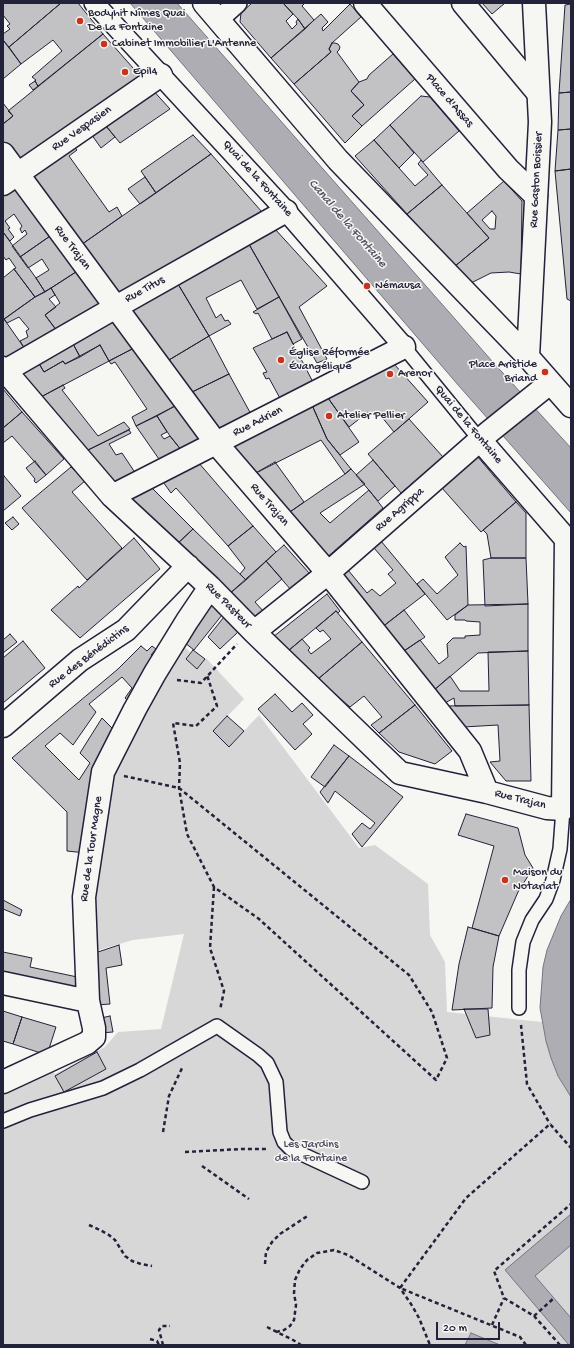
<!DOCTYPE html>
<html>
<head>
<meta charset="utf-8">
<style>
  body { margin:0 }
  #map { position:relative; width:574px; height:1348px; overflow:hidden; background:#f6f6f2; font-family:"Gochi Hand",sans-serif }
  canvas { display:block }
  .frame { position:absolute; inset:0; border:4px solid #22223b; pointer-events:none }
  .scale { position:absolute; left:436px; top:1322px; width:64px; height:18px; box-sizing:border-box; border:2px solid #22223b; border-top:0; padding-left:5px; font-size:12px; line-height:14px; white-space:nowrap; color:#22223b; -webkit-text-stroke:3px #f6f6f2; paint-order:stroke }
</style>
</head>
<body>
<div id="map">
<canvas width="574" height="1348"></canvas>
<div class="frame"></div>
<div class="scale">20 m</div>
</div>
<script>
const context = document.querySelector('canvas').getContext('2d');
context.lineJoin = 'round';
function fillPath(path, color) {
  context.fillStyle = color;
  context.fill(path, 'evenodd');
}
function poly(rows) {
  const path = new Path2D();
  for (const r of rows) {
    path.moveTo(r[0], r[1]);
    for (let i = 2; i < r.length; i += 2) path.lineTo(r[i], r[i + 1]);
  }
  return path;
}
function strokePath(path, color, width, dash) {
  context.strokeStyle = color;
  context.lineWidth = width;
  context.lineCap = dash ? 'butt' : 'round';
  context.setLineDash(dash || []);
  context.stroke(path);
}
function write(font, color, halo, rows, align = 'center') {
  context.font = font + ' "Gochi Hand",sans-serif';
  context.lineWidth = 3;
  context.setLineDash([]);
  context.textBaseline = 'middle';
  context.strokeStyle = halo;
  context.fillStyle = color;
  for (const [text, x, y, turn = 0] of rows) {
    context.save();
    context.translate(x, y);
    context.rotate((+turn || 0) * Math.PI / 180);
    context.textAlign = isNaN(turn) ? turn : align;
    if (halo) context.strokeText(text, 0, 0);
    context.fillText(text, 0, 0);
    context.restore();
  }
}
fillPath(poly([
  [179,641,190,652,186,659,197,669,206,658,244,699,213,731,229,747,259,715,359,848,375,845,428,884,430,935,445,962,447,1012,542,1022,551,1058,558,1076,571,1097,571,1345,3,1345,3,1092,49,1066,55,1074,105,1047,118,1032,161,1029,184,934,133,940,89,953,107,786]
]), '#d7d7d7');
const water = poly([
  [130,3,177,3,492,361,571,448,571,513,459,386,130,3],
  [571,899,571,1097,558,1076,551,1058,546,1041,540,1008,543,967,547,950,561,916,571,899],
  [571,1214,571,1245,535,1276,571,1318,571,1345,569,1345,505,1270,571,1214],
  [471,1333,488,1340,500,1345,465,1345,471,1333]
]);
fillPath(water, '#adadb3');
strokePath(water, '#757583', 1);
const building = poly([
  [3,3,61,3,9,47,3,40,3,34,10,29,7,26,10,24,3,15,3,3],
  [61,3,78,3,103,34,38,86,35,81,36,80,32,77,62,51,53,40,21,64,9,47,61,3],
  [252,3,283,3,293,14,286,21,292,29,297,24,296,22,298,19,305,29,271,58,240,22,241,13,252,3],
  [283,3,305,3,302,6,314,20,305,29,298,19,283,3],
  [482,3,505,3,492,14,482,3],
  [350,4,361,17,332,43,329,49,331,52,294,84,271,58,321,14,328,22,322,28,323,31,350,4],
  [571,4,571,92,559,93,565,5,571,4],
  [103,34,141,77,26,160,16,160,3,142,3,124,13,116,8,111,103,34],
  [3,40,21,64,3,79,3,40],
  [332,43,335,43,338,44,340,47,339,50,337,52,359,82,351,91,364,105,352,116,362,126,345,143,294,84,331,52,329,49,332,43],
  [393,54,415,79,362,126,352,116,364,105,351,91,359,82,367,79,369,75,393,54],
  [35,81,38,86,33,90,29,85,35,81],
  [150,87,170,109,120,143,102,121,150,87],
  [571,92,571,129,558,130,559,93,571,92],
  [421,96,430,97,459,131,423,162,390,125,421,96],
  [3,103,13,116,3,124,3,103],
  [102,121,115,137,101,148,89,131,102,121],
  [390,125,414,153,399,168,374,140,390,125],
  [571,129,571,169,555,171,558,130,571,129],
  [193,135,211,154,156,193,141,171,193,135],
  [374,140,415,186,428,175,418,164,421,160,442,185,407,214,355,156,374,140],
  [71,143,77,150,69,156,109,212,117,207,122,216,78,247,26,174,71,143],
  [211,154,262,212,261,219,116,297,78,247,211,154],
  [571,169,571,301,567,299,555,171,571,169],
  [145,177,156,193,140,204,128,189,145,177],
  [504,181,522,201,521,274,509,272,491,273,469,284,454,267,489,238,467,213,504,181],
  [492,211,496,216,495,229,490,229,482,220,492,211],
  [16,184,53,234,20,257,12,246,27,234,25,230,22,233,20,229,22,226,14,214,5,221,10,228,8,229,14,237,10,241,3,232,3,193,16,184],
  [442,185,489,238,454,267,407,214,442,185],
  [274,228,327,286,299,307,327,359,317,363,246,239,274,228],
  [3,232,36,278,45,292,35,297,14,269,16,268,9,258,6,260,3,256,3,232],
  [53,234,79,270,45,292,36,278,49,270,42,259,28,268,20,257,53,234],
  [246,239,279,297,257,309,241,280,206,298,216,318,221,314,225,321,228,320,231,324,209,336,175,279,246,239],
  [14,269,35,297,3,320,3,278,14,269],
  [79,270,105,304,57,331,45,315,60,303,51,288,79,270],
  [175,279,209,336,164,363,127,314,175,279],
  [51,288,55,295,49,299,56,307,45,315,57,331,25,349,20,341,28,337,26,331,29,329,19,317,7,323,4,319,35,297,51,288],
  [279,297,302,339,293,344,287,332,272,339,258,313,256,314,253,312,279,297],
  [112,315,134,348,109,361,100,345,80,357,70,338,112,315],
  [4,319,25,349,6,359,3,355,3,320,4,319],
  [287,332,315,386,282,402,269,378,266,379,263,373,267,372,253,348,287,332],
  [209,336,229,374,186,395,164,363,209,336],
  [70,338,80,357,65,364,63,361,44,372,35,357,70,338],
  [100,345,109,361,39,398,15,368,35,357,44,372,63,361,65,364,100,345],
  [134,348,175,406,136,426,132,417,147,409,115,362,111,364,109,361,134,348],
  [394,364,428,402,394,432,377,411,371,415,368,412,349,427,328,398,394,364],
  [229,374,252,416,215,435,186,395,229,374],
  [63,385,65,388,62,390,98,436,124,422,130,429,84,452,39,398,63,385],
  [3,389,22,412,3,428,3,389],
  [328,398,359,442,340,455,327,439,312,405,328,398],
  [312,405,327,439,351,469,345,474,321,440,254,474,231,446,312,405],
  [175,406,201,442,182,451,170,436,157,416,175,406],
  [22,412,64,459,46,475,12,436,3,443,3,428,22,412],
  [157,416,167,432,161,435,164,439,170,436,182,451,161,462,136,426,157,416],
  [409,419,443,457,401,493,368,454,409,419],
  [129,430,131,433,109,444,116,455,122,453,136,474,113,487,84,452,129,430],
  [477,456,516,502,481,532,442,488,477,456],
  [373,460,395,486,378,501,356,475,373,460],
  [35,461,46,475,36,483,34,481,35,479,26,468,35,461],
  [198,462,253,526,228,546,176,488,171,493,161,479,198,462],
  [275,462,304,502,287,514,254,474,275,462],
  [71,467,85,481,72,492,122,548,87,580,22,508,71,467],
  [351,469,365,484,320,513,330,523,369,490,383,508,324,560,287,514,345,474,351,469],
  [4,476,21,496,3,511,3,477,4,476],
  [149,485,193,529,176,545,126,497,149,485],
  [516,502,526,513,526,558,491,558,487,534,483,530,516,502],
  [13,517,19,524,12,530,5,523,13,517],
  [253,526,276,552,246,580,240,574,245,568,228,546,253,526],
  [193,529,246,580,228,595,176,545,193,529],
  [134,538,160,569,80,638,51,610,78,586,79,588,134,538],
  [381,541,425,594,381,628,339,578,348,570,367,593,372,589,380,596,396,583,388,574,393,570,374,548,381,541],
  [460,543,464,547,466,546,468,605,447,620,417,584,423,579,437,594,458,575,445,557,460,543],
  [284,545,310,574,291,590,266,561,284,545],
  [491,558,526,558,528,604,485,606,483,560,491,558],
  [266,561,282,579,255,602,264,612,254,620,228,595,266,561],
  [327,594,340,611,338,613,336,611,288,651,273,637,327,594],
  [208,599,222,615,194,650,180,639,208,599],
  [528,604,528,651,478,653,433,691,401,653,420,640,439,664,448,657,447,644,453,638,465,638,465,636,480,635,480,622,466,621,465,620,455,620,455,615,468,605,528,604],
  [404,610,425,637,401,653,381,628,404,610],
  [336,611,362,642,318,679,288,651,302,639,310,648,308,650,311,654,331,639,323,630,320,632,316,628,336,611],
  [224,617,238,632,220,649,208,637,224,617],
  [10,634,17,642,3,653,3,640,10,634],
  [23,641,45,668,3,703,3,658,23,641],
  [362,642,415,705,379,733,371,725,382,717,364,696,350,707,318,679,362,642],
  [141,646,147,651,152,646,156,649,151,655,156,660,131,704,125,698,132,688,122,677,89,704,96,712,73,745,60,733,45,746,79,780,90,763,80,753,102,718,116,732,86,853,67,851,67,812,12,758,118,669,141,646],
  [193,650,205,659,197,669,186,659,193,650],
  [528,651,529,705,455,706,454,698,443,704,433,691,450,676,460,691,489,691,488,652,528,651],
  [275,694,292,712,302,703,313,715,303,724,312,734,295,750,258,709,275,694],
  [415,705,452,751,435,764,399,752,379,733,415,705],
  [529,705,531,781,506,781,490,762,500,761,498,725,463,727,444,706,529,705],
  [227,716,244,731,229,747,213,731,227,716],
  [334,745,349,756,325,787,311,777,334,745],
  [349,756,403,797,362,847,352,834,362,823,370,829,375,823,335,791,328,803,320,792,349,756],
  [466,814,518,828,525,855,533,868,518,892,499,936,472,928,494,846,458,835,466,814],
  [3,900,22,910,20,916,3,909,3,900],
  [468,927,499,936,493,967,492,1008,452,1010,459,964,468,927],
  [119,945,122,965,106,968,110,1004,97,1005,89,955,119,945],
  [3,952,32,958,30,967,82,978,83,993,3,978,3,952],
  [464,1009,488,1009,490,1035,476,1038,464,1009],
  [3,1011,22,1017,13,1044,3,1041,3,1011],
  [110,1016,113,1032,100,1033,97,1019,110,1016],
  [22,1017,56,1027,47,1055,13,1044,22,1017],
  [97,1052,106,1069,64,1092,55,1076,97,1052]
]);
fillPath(building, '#c2c2c4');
strokePath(building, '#22223b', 1);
const service = poly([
  [404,347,480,440],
  [519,1008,519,970,523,942,532,920,546,899,553,880,560,849,563,809],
  [3,1121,30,1110,103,1088,140,1070,217,1026,258,1055,267,1063,276,1082,280,1132,284,1142,291,1149,362,1182]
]);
const pedestrian = poly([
  [94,3,286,211,404,347],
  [218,20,237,3]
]);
const minor = poly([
  [365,3,508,169,536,196],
  [463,3,538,93],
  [3,154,216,443,328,573,470,751,487,792],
  [3,184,161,75],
  [3,368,112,496,210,587,254,632,400,773,487,792,547,808,563,809,566,539,480,440],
  [5,371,116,307,286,211],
  [112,496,404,347],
  [254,632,328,573,489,432,545,387,550,383],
  [3,726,80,660,126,630,188,566],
  [3,983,88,1001],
  [3,1082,87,1043,94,1037,94,1028,88,1001,84,897,103,772,135,709,155,673,187,621,210,587]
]);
const tertiary = poly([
  [204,3,338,160,528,357,571,406],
  [528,357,540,122,534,3]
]);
strokePath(service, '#22223b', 16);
strokePath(pedestrian, '#22223b', 22);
strokePath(minor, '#22223b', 25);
strokePath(tertiary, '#22223b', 25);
strokePath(poly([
  [177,680,201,683,237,644],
  [124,776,179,788,409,975,432,1012,447,1058,436,1080,259,919,214,887,187,834,179,788,180,763,173,723,196,726,217,706,207,675],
  [214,887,210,948,224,991,220,1010],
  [521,1025,527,1084,550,1124],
  [163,1132,169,1096,183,1066],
  [185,1152,241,1149,268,1149],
  [202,1166,249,1199],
  [89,1225,100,1230,109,1235,115,1240,125,1256,132,1261,141,1264,152,1266],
  [265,1264,266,1252,272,1242,280,1234,309,1215],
  [534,1316,554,1298],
  [492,1325,504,1298],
  [267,1327,293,1340,301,1345],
  [276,1332,284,1330,290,1326,294,1320,296,1305,294,1293,295,1280,300,1269,307,1260,317,1253,334,1250,348,1255,400,1288,411,1304,419,1318,430,1345],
  [150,1339,157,1341,159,1345],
  [163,1345,159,1330,162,1326,170,1326],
  [526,1345,520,1337,400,1288,466,1198,550,1124,571,1148],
  [560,1345,534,1316,504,1298,494,1271,571,1204]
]), '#22223b', 2.5, [4, 3]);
strokePath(service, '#f6f6f2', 13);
strokePath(pedestrian, '#f6f6f2', 19);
strokePath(minor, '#f6f6f2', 22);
strokePath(tertiary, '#f6f6f2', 22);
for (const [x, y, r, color] of [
  [80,21,4,"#c8321e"],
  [104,44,4,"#c8321e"],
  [125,72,4,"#c8321e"],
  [367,286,4,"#c8321e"],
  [281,360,4,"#c8321e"],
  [545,372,4,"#c8321e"],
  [390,374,4,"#c8321e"],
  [329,416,4,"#c8321e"],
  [505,880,4,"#c8321e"]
]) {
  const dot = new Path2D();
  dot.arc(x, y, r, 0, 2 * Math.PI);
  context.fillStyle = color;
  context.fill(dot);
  strokePath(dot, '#f6f6f2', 1.5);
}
write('12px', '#22223b', '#f6f6f2', [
  ["Bodyhit Nîmes Quai",88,14],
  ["De La Fontaine",88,28],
  ["Cabinet Immobilier L'Antenne",112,44],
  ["Epil4",133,72],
  ["Némausa",375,286],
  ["Église Réformée",289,353],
  ["Évangélique",289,367],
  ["Place Aristide",537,365,"right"],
  ["Briand",537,379,"right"],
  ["Arenor",398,374],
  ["Atelier Pellier",337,416],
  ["Maison du",513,873],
  ["Notariat",513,887]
], 'left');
write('12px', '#22223b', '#f6f6f2', [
  ["Place d'Assas",449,101,49],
  ["Rue Vespasien",82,129,-35],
  ["Quai de la Fontaine",257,179,48],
  ["Rue Gaston Boissier",537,180,-87],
  ["Rue Trajan",72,248,53],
  ["Rue Titus",145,290,-29],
  ["Rue Adrien",258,422,-27],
  ["Quai de la Fontaine",468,425,50],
  ["Rue Trajan",269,505,49],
  ["Rue Agrippa",400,510,-41],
  ["Rue Pasteur",228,606,45],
  ["Rue des Bénédictins",89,657,-37],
  ["Rue Trajan",520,800,14],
  ["Rue de la Tour Magne",92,849,-82]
]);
write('12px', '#4f4f62', '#f6f6f2', [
  ["Les Jardins",311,1145],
  ["de la Fontaine",311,1159]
]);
write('italic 13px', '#535365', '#f6f6f2', [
  ["Canal de la Fontaine",347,224,49]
]);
</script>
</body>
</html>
